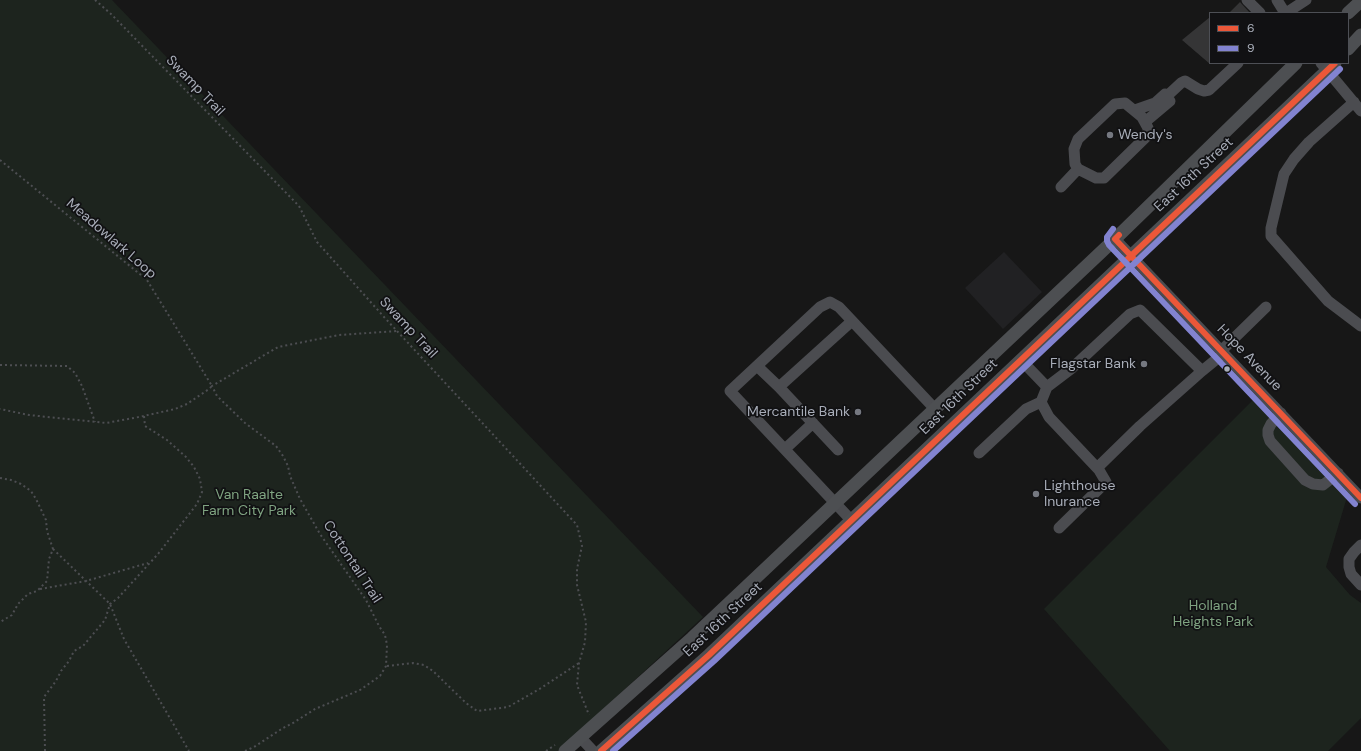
<!DOCTYPE html>
<html>
<head>
<meta charset="utf-8">
<style>
  body { margin:0 }
  #map { position:relative; width:1361px; height:751px; overflow:hidden; background:#171717; font-family:"DM Sans",sans-serif }
  canvas { display:block }
  .legend { position:absolute; left:1209px; top:12px; width:140px; height:52px; box-sizing:border-box; background:#111113; border:1px solid #4d4f55; margin:0; padding:5px 7px; list-style:none; font-size:12px; color:#a8adb8 }
  .legend li { display:flex; align-items:center; gap:8px; height:20px }
  .legend b { width:20px; border:1px solid #4d4f55 }
</style>
</head>
<body>
<div id="map">
<canvas width="1361" height="751"></canvas>
<ul class="legend">
<li><b style="height:5px;background:#eb5739"></b>6</li>
<li><b style="height:5px;background:#8283d0"></b>9</li>
</ul>
</div>
<script>
const context = document.querySelector('canvas').getContext('2d');
context.lineJoin = 'round';
function fillPath(path, color) {
  context.fillStyle = color;
  context.fill(path, 'evenodd');
}
function poly(rows) {
  const path = new Path2D();
  for (const r of rows) {
    path.moveTo(r[0], r[1]);
    for (let i = 2; i < r.length; i += 2) path.lineTo(r[i], r[i + 1]);
  }
  return path;
}
function strokePath(path, color, width, dash) {
  context.strokeStyle = color;
  context.lineWidth = width;
  context.lineCap = dash ? 'butt' : 'round';
  context.setLineDash(dash || []);
  context.stroke(path);
}
function write(font, color, halo, rows, align = 'center') {
  context.font = font + ' "DM Sans",sans-serif';
  context.lineWidth = 3.5;
  context.setLineDash([]);
  context.textBaseline = 'middle';
  context.strokeStyle = halo;
  context.fillStyle = color;
  for (const [text, x, y, turn = 0] of rows) {
    context.save();
    context.translate(x, y);
    context.rotate((+turn || 0) * Math.PI / 180);
    context.textAlign = isNaN(turn) ? turn : align;
    if (halo) context.strokeText(text, 0, 0);
    context.fillText(text, 0, 0);
    context.restore();
  }
}
fillPath(poly([
  [1004,252,1042,292,1003,329,965,288]
]), '#212123');
fillPath(poly([
  [0,0,112,0,703,617,558,751,0,751],
  [1253,400,1347,497,1326,567,1350,595,1361,603,1361,718,1328,751,1170,751,1044,609]
]), '#1d241e');
fillPath(poly([
  [1240,2,1250,13,1229,13],
  [1210,17,1210,64,1182,40]
]), '#353536');
strokePath(poly([
  [95,0,111,14,299,206,317,242,384,317,577,525,582,546,577,569,577,585,586,622,585,642,579,663,577,685,589,715],
  [0,160,147,280,212,386,209,389,187,404,175,409,139,417,106,423,29,415,0,409],
  [0,365,67,366,75,373,82,386,95,422],
  [0,478,11,480,21,484,31,491,36,499,46,520,47,531,53,549,49,559,47,581,37,591,28,594,18,604,12,615,0,622],
  [53,549,110,604,124,639,189,751],
  [40,589,86,581,148,563],
  [387,666,413,663,424,665,433,671,466,703,477,711,508,707,541,688,579,663],
  [45,751,44,697,56,681,61,671,69,661,74,651,83,646,105,620,110,604,118,598,158,554,197,504,202,492,200,479,194,467,186,457,167,440,145,426,144,416],
  [245,751,254,747,283,728,293,723,315,709,360,690,380,676,386,666,387,645,385,635,379,626,366,600,320,534,300,499,290,476,288,466,283,456,276,446,245,423,217,396,212,386,278,347,339,335,397,331],
  [546,751,555,745]
]), '#4d4e52', 2, [2, 3]);
strokePath(poly([
  [1247,0,1260,13],
  [1277,0,1285,13],
  [1286,13,1306,0],
  [1321,63,1361,111],
  [1167,96,1181,83,1185,81,1198,89,1204,91,1209,90,1238,63],
  [1354,102,1309,142,1294,159,1284,174,1271,228,1271,236,1328,301,1361,326],
  [1125,103,1142,117,1148,128,1148,135,1104,178,1096,178,1078,169,1075,164,1074,149,1078,139,1115,104,1125,103],
  [1135,110,1155,103,1165,94],
  [1145,122,1170,101],
  [1061,187,1078,169],
  [1115,239,1361,498],
  [1221,351,1266,307],
  [1021,360,1047,387,1072,368,1130,314,1140,310,1202,371,1224,353],
  [757,366,779,387],
  [1047,387,1041,402,1049,417,1099,470,1106,482,1059,528],
  [1281,413,1271,424,1268,430,1268,435,1270,441,1305,480,1313,484,1323,485,1338,473],
  [785,449,813,423],
  [838,450,779,387,852,321],
  [979,453,1026,409,1041,402],
  [1097,468,1140,426,1202,371],
  [852,521,730,391,820,307,830,302,839,307,935,409],
  [1361,545,1354,552,1349,559,1349,567,1351,574,1361,585],
  [580,737,593,751]
]), '#4b4c50', 11);
strokePath(poly([
  [1348,13,1361,1],
  [1348,49,1361,35],
  [565,751,692,638,1115,239,1296,63],
  [601,751,709,655,1335,63]
]), '#4d4f52', 13);
strokePath(poly([
  [1119,235,1115,239,1361,498],
  [601,751,709,655,1335,63]
]), '#eb5739', 6);
strokePath(poly([
  [1113,229,1107,237,1107,241,1109,245,1355,504],
  [613,751,714,661,1340,69]
]), '#8283d0', 6);
for (const [x, y, r, color] of [
  [1110,135,4,"#757880"],
  [1144,364,4,"#757880"],
  [1227,369,3.5,"#a8adb8"],
  [858,412,4,"#757880"],
  [1036,494,4,"#757880"]
]) {
  const dot = new Path2D();
  dot.arc(x, y, r, 0, 2 * Math.PI);
  context.fillStyle = color;
  context.fill(dot);
  strokePath(dot, '#111113', 1.5);
}
write('14px', '#a8adb8', '#111113', [
  ["Swamp Trail",195,86,46],
  ["East 16th Street",1194,175,-43],
  ["Meadowlark Loop",111,239,41],
  ["Swamp Trail",408,328,47],
  ["Hope Avenue",1249,358,46],
  ["East 16th Street",959,397,-44],
  ["Cottontail Trail",352,562,57],
  ["East 16th Street",723,620,-43]
]);
write('14px', '#a8adb8', '#111113', [
  ["Wendy's",1118,135],
  ["Flagstar Bank",1136,364,"right"],
  ["Mercantile Bank",850,412,"right"],
  ["Lighthouse",1044,486],
  ["Inurance",1044,502]
], 'left');
write('14px', '#7fa381', '#111113', [
  ["Van Raalte",249,495],
  ["Farm City Park",249,511],
  ["Holland",1213,606],
  ["Heights Park",1213,622]
]);
</script>
</body>
</html>
